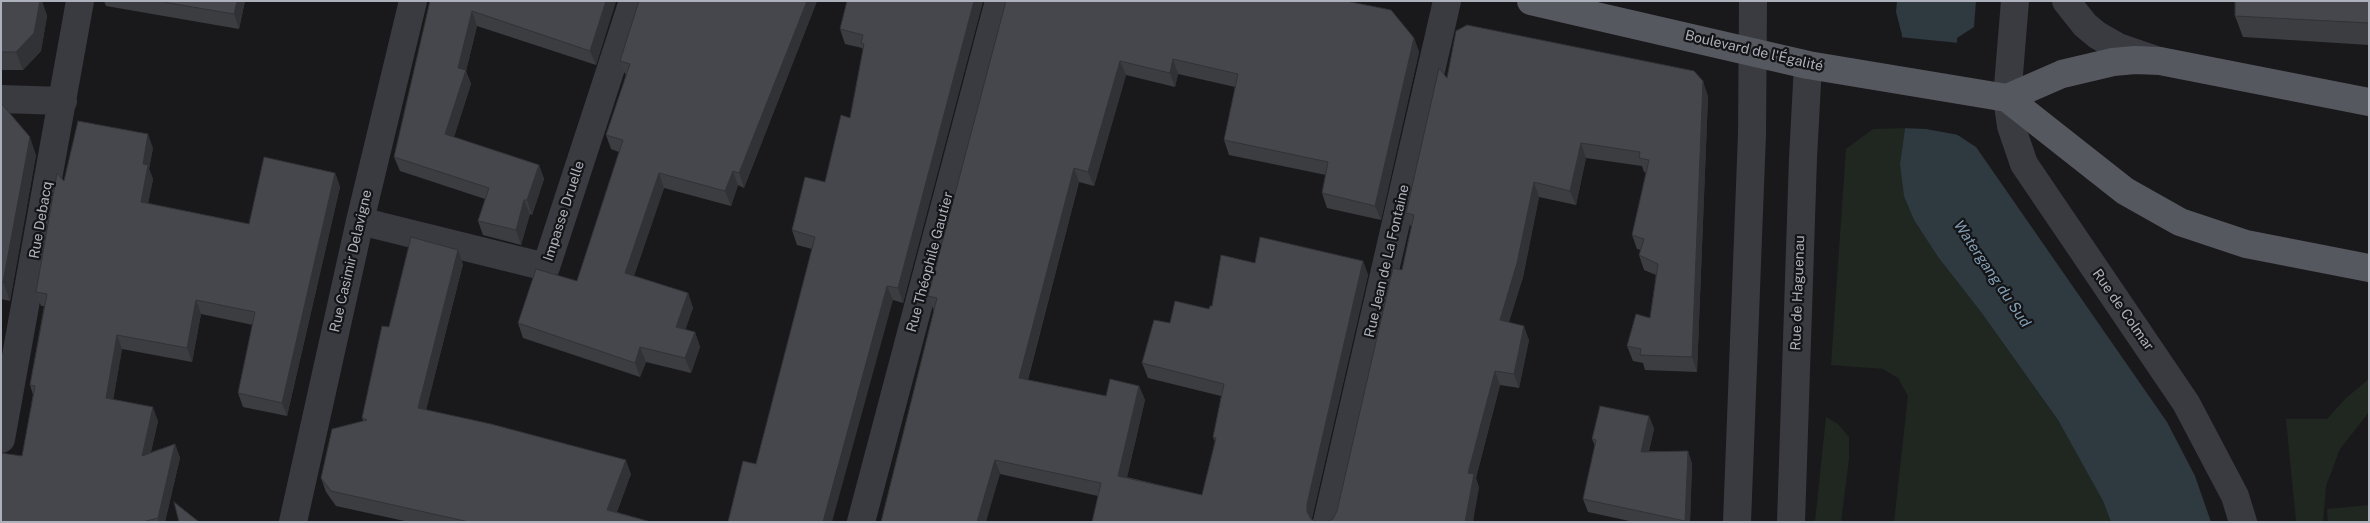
<!DOCTYPE html>
<html>
<head>
<meta charset="utf-8">
<style>
  body { margin:0 }
  #map { position:relative; width:2370px; height:523px; overflow:hidden; background:#19191c; font-family:"Public Sans",sans-serif }
  canvas { display:block }
  .frame { position:absolute; inset:0; border:2px solid #acb1bb; pointer-events:none }
</style>
</head>
<body>
<div id="map">
<canvas width="2370" height="523"></canvas>
<div class="frame"></div>
</div>
<script>
const context = document.querySelector('canvas').getContext('2d');
context.lineJoin = 'round';
function fillPath(path, color) {
  context.fillStyle = color;
  context.fill(path, 'evenodd');
}
function poly(rows) {
  const path = new Path2D();
  for (const r of rows) {
    path.moveTo(r[0], r[1]);
    for (let i = 2; i < r.length; i += 2) path.lineTo(r[i], r[i + 1]);
  }
  return path;
}
function strokePath(path, color, width, dash) {
  context.strokeStyle = color;
  context.lineWidth = width;
  context.lineCap = dash ? 'butt' : 'round';
  context.setLineDash(dash || []);
  context.stroke(path);
}
function write(font, color, halo, rows, align = 'center') {
  context.font = font + ' "Public Sans",sans-serif';
  context.lineWidth = 4.5;
  context.setLineDash([]);
  context.textBaseline = 'middle';
  context.strokeStyle = halo;
  context.fillStyle = color;
  for (const [text, x, y, turn = 0] of rows) {
    context.save();
    context.translate(x, y);
    context.rotate((+turn || 0) * Math.PI / 180);
    context.textAlign = isNaN(turn) ? turn : align;
    if (halo) context.strokeText(text, 0, 0);
    context.fillText(text, 0, 0);
    context.restore();
  }
}
fillPath(poly([
  [1905,128,1900,164,1914,220,1938,257,1981,312,2058,420,2103,501,2111,522,1894,522,1908,396,1898,378,1883,369,1831,365,1846,149,1873,129],
  [2369,379,2369,412,2340,449,2326,486,2323,522,2296,522,2286,419,2327,419,2346,398],
  [1826,417,1838,424,1849,437,1849,459,1841,522,1815,522],
  [2369,505,2369,522,2328,522,2327,509]
]), '#1f2720');
fillPath(poly([
  [1897,1,1976,1,1974,27,1957,38,1958,76,1956,134,1976,147,2167,422,2195,476,2211,522,2111,522,2103,501,2058,420,1981,312,1938,257,1914,220,1904,196,1900,164,1905,128,1902,35,1896,12]
]), '#2f3940');
fillPath(poly([
  [1899,37,1959,43,1961,77,1958,133,1964,136,1926,129,1902,128]
]), '#19191c');
strokePath(poly([
  [2015,1,2007,98,2011,126,2024,164,2186,403,2235,496,2243,522],
  [2066,1,2085,25,2097,35,2118,47,2156,60],
  [1,99,63,101],
  [360,221,546,267,633,1],
  [1,439,80,1],
  [293,522,360,221,413,1],
  [861,522,999,1],
  [1327,522,1447,1],
  [1737,522,1752,134,1753,1],
  [1791,522,1803,158,1808,65]
]), '#3a3b41', 28);
strokePath(poly([
  [1531,1,1808,65,2007,98,2125,191,2180,222,2246,244,2369,268],
  [2007,98,2062,74,2113,62,2135,60,2160,61,2369,102]
]), '#565860', 28);
fillPath(poly([
  [1,1,42,1,47,16,41,51,23,70,1,70],
  [104,1,245,1,239,29,106,6],
  [430,1,616,1,596,65,477,26,466,71,471,84,454,137,539,165,544,179,532,215,530,214,521,245,483,235,478,221,485,199,400,171,394,157],
  [817,1,744,188,738,185,731,206,664,188,634,276,688,293,693,308,685,330,695,332,700,347,691,373,646,362,640,377,523,338,518,323,577,281,619,152,611,149,606,135,626,76,620,61],
  [847,1,983,1,903,303,893,300,756,464,812,249,797,245,792,230,825,182,850,118,863,50,862,48,845,44,840,29],
  [1006,1,1414,38,1419,52,1381,220,1327,208,1322,193,1326,175,1229,155,1224,140,1235,87,1178,74,1175,87,1126,75,1094,186,1079,182,1028,380,1106,396,1139,386,1145,400,1127,477,1202,495,1215,442,1213,437,1221,396,1148,378,1142,363,1170,323,1209,309,1255,263,1363,261,1368,275,1312,518,1098,496,1000,474,928,296],
  [2369,1,2369,45,2243,37,2235,16],
  [1447,78,1708,96,1697,372,1645,370,1643,363,1633,361,1627,346,1650,318,1656,275,1644,270,1639,255,1641,250,1637,249,1632,235,1646,173,1644,172,1642,166,1586,158,1576,205,1539,197,1523,277,1509,322,1529,340,1519,388,1500,385,1476,478,1479,488,1333,519,1337,511,1402,270,1411,227,1406,213],
  [1,103,36,155,10,301,1,299],
  [153,148,149,169,153,179,148,203,249,224,335,173,340,187,287,416,243,407,238,393,253,325,201,314,192,362,122,349,113,400,158,421,151,452,175,444,180,458,165,522,1,522,22,456,33,395,30,385,44,306,41,306,36,292,64,181],
  [463,264,426,410,631,474,617,512,651,522,409,522,336,506,326,492,321,478,363,421,362,418,389,327],
  [1649,416,1654,429,1649,451,1688,451,1692,464,1690,522,1634,522,1588,512,1583,499,1595,446,1592,439]
]), '#3c3d41');
fillPath(poly([
  [40,1,42,1,47,16,41,51,23,70,16,52],
  [237,1,245,1,239,29,234,14],
  [606,1,616,1,596,65,590,51],
  [807,1,817,1,744,188,739,173],
  [974,1,983,1,903,303,898,288],
  [472,11,477,26,466,71,471,84,450,149,445,134,458,68],
  [1414,38,1419,52,1381,220,1375,206],
  [1173,59,1178,74,1175,87,1170,73],
  [1120,61,1126,75,1094,186,1088,172],
  [1703,81,1708,96,1697,372,1692,357],
  [148,134,153,148,149,169,153,179,146,215,141,202,143,164],
  [30,137,36,155,10,301,3,282],
  [1581,143,1586,158,1576,205,1570,191],
  [539,165,544,179,532,215,527,200],
  [1074,168,1079,182,1024,393,1019,378],
  [733,171,738,185,731,206,725,191],
  [335,173,340,187,287,416,282,403],
  [659,173,664,188,630,287,625,273],
  [1534,182,1539,197,1523,277,1505,334,1500,320],
  [524,200,530,214,521,245,516,230],
  [458,250,463,264,423,422,418,408],
  [1363,261,1368,275,1312,518,1312,522,1307,512,1307,504],
  [887,286,893,300,832,522,823,522],
  [688,293,693,308,681,342,676,327],
  [196,300,201,314,192,362,187,348],
  [1524,326,1529,340,1519,388,1514,374],
  [695,332,700,347,691,373,685,358],
  [117,335,122,349,111,412,106,398],
  [640,347,646,362,640,377,635,363],
  [1495,371,1500,385,1476,478,1479,488,1473,522,1465,522,1468,473],
  [1139,386,1145,400,1124,490,1118,476],
  [153,407,158,421,147,469,142,456],
  [1649,416,1654,429,1646,464,1641,452],
  [175,444,180,458,165,522,159,522,158,518],
  [1688,451,1692,464,1690,522,1685,522],
  [626,460,631,474,613,522,607,510],
  [995,460,1000,474,986,522,977,522]
]), '#313235');
const building = poly([
  [1,1,40,1,34,33,16,52,1,52,1,1],
  [157,1,237,1,234,14,157,1],
  [430,1,606,1,590,51,472,11,458,68,466,70,445,134,539,165,527,200,524,200,516,230,478,221,489,188,394,157,430,1],
  [639,1,807,1,739,173,733,171,725,191,659,173,625,273,688,293,676,327,695,332,685,358,640,347,635,363,518,323,536,269,577,281,623,140,606,135,630,64,620,61,639,1],
  [847,1,974,1,898,288,887,286,823,522,728,522,743,461,756,464,815,237,792,230,805,177,825,182,841,115,850,118,864,44,861,43,863,35,840,29,847,1],
  [1006,1,1346,1,1391,10,1414,38,1375,206,1322,193,1328,162,1224,140,1238,74,1173,59,1170,73,1120,61,1088,172,1074,168,1019,378,1106,396,1110,379,1139,386,1118,476,1202,495,1216,438,1213,437,1224,384,1142,363,1154,320,1170,323,1175,301,1209,309,1210,306,1212,306,1221,255,1255,263,1260,237,1363,261,1307,504,1307,512,1311,519,1317,522,1092,522,1101,483,995,460,977,522,881,522,937,298,928,296,1006,1],
  [2235,1,2369,1,2369,23,2235,16,2235,1],
  [1467,25,1694,71,1703,81,1692,357,1640,355,1641,349,1627,346,1636,314,1650,318,1658,264,1639,255,1644,239,1632,235,1649,160,1639,158,1640,152,1581,143,1570,191,1534,182,1517,263,1500,320,1524,326,1514,374,1495,371,1468,473,1474,474,1465,522,1327,522,1333,519,1337,511,1393,268,1402,270,1414,215,1406,213,1439,68,1447,78,1456,31,1467,25],
  [1,103,30,137,3,282,1,282,1,103],
  [78,121,148,134,143,164,148,165,141,202,249,224,264,157,335,173,282,403,238,393,255,312,196,300,187,348,117,335,106,398,153,407,142,456,175,444,158,518,142,522,1,522,1,453,22,456,35,386,30,385,47,294,36,292,57,173,64,181,78,121],
  [411,237,458,250,418,408,491,424,626,460,607,510,651,522,469,522,331,491,321,478,332,429,367,420,362,418,382,326,389,327,411,237],
  [1600,406,1649,416,1641,452,1688,451,1685,521,1583,499,1596,440,1592,439,1600,406],
  [174,502,199,522,179,522,174,502]
]);
fillPath(building, '#46474c');
strokePath(building, '#313235', 1);
write('14px', '#acb1bb', '#141417', [
  ["Boulevard de l'Égalité",1754,51,13],
  ["Impasse Druelle",564,211,-72],
  ["Rue Debacq",41,220,-80],
  ["Rue Casimir Delavigne",351,261,-77],
  ["Rue Jean de La Fontaine",1387,261,-77],
  ["Rue Théophile Gautier",930,262,-75],
  ["Rue de Haguenau",1798,293,-88],
  ["Rue de Colmar",2123,310,55]
]);
write('italic 15px', '#839fb6', '#141417', [
  ["Watergang du Sud",1992,274,56]
]);
</script>
</body>
</html>
